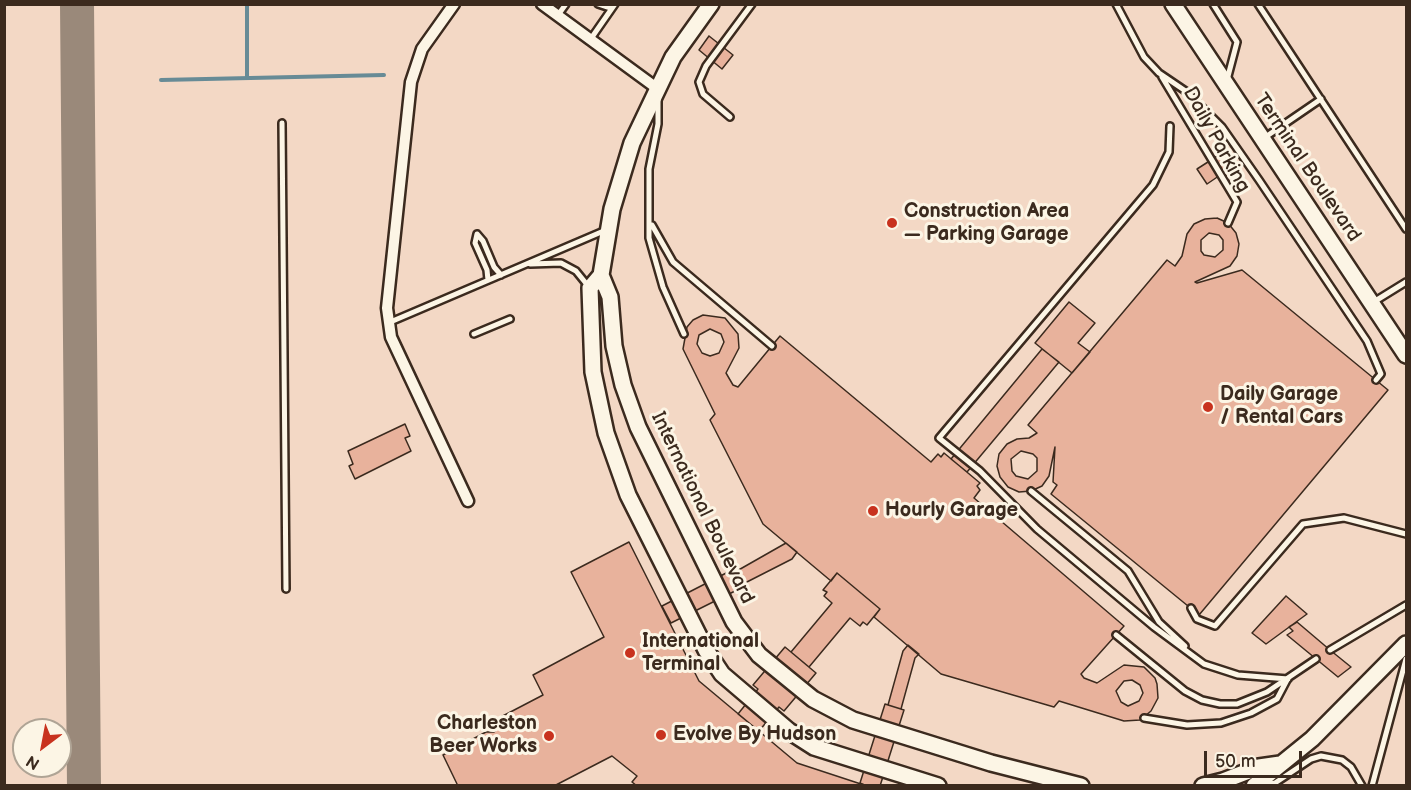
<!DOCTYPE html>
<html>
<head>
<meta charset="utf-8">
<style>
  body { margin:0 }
  #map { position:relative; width:1411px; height:790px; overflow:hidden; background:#f8e8d6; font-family:"Balsamiq Sans",sans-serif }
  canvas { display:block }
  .frame { position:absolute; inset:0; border:6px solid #3b2a1e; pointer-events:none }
  .north { position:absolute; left:12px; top:718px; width:60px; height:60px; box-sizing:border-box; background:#fcf5e5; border:2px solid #afa495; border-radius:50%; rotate:212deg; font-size:16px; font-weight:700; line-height:24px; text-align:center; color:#3b2a1e }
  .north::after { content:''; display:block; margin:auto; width:21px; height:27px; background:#c8321e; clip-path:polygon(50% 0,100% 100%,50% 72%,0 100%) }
  .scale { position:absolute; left:1204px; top:751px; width:98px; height:27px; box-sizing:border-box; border:3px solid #3b2a1e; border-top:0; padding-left:8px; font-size:18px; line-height:21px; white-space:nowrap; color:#3b2a1e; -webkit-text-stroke:4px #fcf5e5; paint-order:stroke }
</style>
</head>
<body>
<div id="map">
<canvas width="1411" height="790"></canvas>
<div class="frame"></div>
<div class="north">N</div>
<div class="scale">50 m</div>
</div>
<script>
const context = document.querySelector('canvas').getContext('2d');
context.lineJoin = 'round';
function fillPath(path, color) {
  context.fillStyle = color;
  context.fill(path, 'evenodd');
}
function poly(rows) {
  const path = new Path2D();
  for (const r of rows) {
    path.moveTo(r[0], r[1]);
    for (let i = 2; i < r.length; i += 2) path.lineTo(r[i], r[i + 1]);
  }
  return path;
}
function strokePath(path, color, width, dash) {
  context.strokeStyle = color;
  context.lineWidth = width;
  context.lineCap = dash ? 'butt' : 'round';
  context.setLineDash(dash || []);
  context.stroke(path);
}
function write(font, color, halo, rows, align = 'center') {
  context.font = font + ' "Balsamiq Sans",sans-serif';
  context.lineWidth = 6;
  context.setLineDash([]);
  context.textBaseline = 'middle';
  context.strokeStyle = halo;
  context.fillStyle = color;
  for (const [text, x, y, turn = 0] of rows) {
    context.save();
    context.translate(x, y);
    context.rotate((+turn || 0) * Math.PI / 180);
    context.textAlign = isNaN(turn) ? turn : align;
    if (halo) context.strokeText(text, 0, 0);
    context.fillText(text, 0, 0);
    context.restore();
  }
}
fillPath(poly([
  [5,5,1406,5,1406,785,5,786],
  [24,730,60,730,60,766,24,766]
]), '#f3d8c5');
strokePath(poly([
  [247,4,247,78],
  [161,80,384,75]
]), '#678b96', 4);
strokePath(poly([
  [77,4,84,786]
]), '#9a897a', 34);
const building = poly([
  [709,36,733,55,722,69,699,50,709,36],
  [1222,153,1232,167,1207,184,1197,169,1222,153],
  [1217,218,1228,223,1236,233,1239,244,1237,256,1230,266,1195,282,1197,283,1242,270,1388,390,1199,615,1051,494,1057,485,1053,482,1055,447,1049,476,1042,486,1031,491,1019,492,1008,487,1000,477,997,466,999,454,1007,444,1017,439,1029,438,1037,433,1028,425,1167,260,1175,266,1182,256,1187,234,1194,224,1205,219,1217,218],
  [1209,233,1219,235,1223,240,1223,250,1215,257,1204,255,1201,251,1201,240,1209,233],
  [1021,451,1033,454,1037,458,1037,471,1028,479,1016,476,1012,471,1011,459,1021,451],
  [1069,302,1095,323,1078,343,1090,352,1072,373,1035,343,1069,302],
  [703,315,725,318,738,334,739,348,726,373,733,385,738,387,780,336,931,462,938,454,941,457,944,453,980,483,977,486,980,490,974,498,1124,626,1081,674,1084,678,1097,683,1124,665,1144,667,1155,678,1157,684,1158,698,1151,711,1140,720,1124,721,1059,701,1054,707,941,674,874,617,880,609,837,573,831,581,763,524,710,420,715,414,683,349,687,327,693,320,703,315],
  [710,329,721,334,724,342,719,353,710,356,702,353,697,344,699,335,710,329],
  [1132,680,1140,685,1143,693,1139,701,1128,706,1121,702,1116,691,1124,681,1132,680],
  [1042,349,1059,362,967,472,951,459,1042,349],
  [405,424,410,436,405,438,411,451,355,479,349,466,353,464,348,451,405,424],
  [629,542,699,681,797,763,867,786,637,786,632,782,637,776,612,756,554,786,458,786,443,755,486,732,494,732,500,725,497,719,543,695,533,675,604,637,571,572,629,542],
  [786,543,797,552,792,559,741,585,735,572,786,543],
  [734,569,743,587,671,623,662,606,734,569],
  [837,573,880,609,867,625,863,622,860,626,850,618,809,667,791,652,832,603,824,596,827,592,823,590,837,573],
  [1286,596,1307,614,1266,644,1252,633,1286,596],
  [1297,622,1330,650,1351,667,1338,677,1287,635,1293,631,1289,627,1297,622],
  [908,645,919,654,915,658,901,709,888,705,903,651,908,645],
  [785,647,816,673,784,711,779,707,759,731,738,714,758,689,753,685,785,647],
  [885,704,904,710,880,786,867,786,860,783,885,704]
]);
fillPath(building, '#e8b29c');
strokePath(building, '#3b2a1e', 1.5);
const lane = poly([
  [598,4,610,8],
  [1116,4,1144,57,1159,73,1187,92,1222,127,1259,180,1367,341,1381,374,1376,380],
  [1213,4,1237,42,1227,80],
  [1258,4,1406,229],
  [558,15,566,4],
  [590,40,615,4],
  [1162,77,1237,202,1228,223],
  [658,100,658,124,649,169,649,238,663,287,684,334],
  [730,117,703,94,699,82,706,66,752,4],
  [282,123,286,589],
  [1170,126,1169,152,1153,185,939,438,980,471,1037,529,1154,627,1204,664,1238,675,1288,679],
  [1264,138,1321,99],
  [652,225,673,262,772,346],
  [530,264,561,263,576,271,589,287],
  [488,280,487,270,475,243,477,234,483,241,494,267,501,275],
  [1372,303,1406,282],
  [388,323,606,230],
  [474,334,510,319],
  [1031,491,1128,571,1159,622,1185,646],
  [1191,608,1197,619,1215,626,1303,524,1344,518,1406,534],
  [1116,635,1185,691,1202,700,1220,704,1237,704,1267,692,1316,659],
  [1330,650,1406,605],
  [1144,718,1187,725,1221,723,1251,713,1277,699,1287,680],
  [1262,785,1275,783,1311,759,1321,756,1342,760,1351,767,1362,786],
  [1372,786,1406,659]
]);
const street = poly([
  [454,4,422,49,411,82,387,308,391,337,468,501],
  [542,4,658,89]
]);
const secondary = poly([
  [711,4,673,57,632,143,612,209,601,275,590,288,593,372,606,433,628,495,706,650,722,674,789,731,814,747,938,786],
  [1173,4,1406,355],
  [601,275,610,297,614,346,623,385,638,427,734,622,759,655,813,699,853,720,991,763,1081,786],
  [1203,786,1223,781,1259,767,1280,764],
  [1254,786,1312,739,1406,644]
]);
strokePath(lane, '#3b2a1e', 10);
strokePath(street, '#3b2a1e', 15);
strokePath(secondary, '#3b2a1e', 20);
strokePath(lane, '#fcf5e5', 5);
strokePath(street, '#fcf5e5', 10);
strokePath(secondary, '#fcf5e5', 15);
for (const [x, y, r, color] of [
  [892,223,6,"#c8321e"],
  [1208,407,6,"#c8321e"],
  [873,511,6,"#c8321e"],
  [630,653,6,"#c8321e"],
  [661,735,6,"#c8321e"],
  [549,736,6,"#c8321e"]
]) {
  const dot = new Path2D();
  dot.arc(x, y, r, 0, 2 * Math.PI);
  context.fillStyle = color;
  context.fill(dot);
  strokePath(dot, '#fcf5e5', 2);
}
write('20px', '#3b2a1e', '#fcf5e5', [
  ["Daily Parking",1216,140,61],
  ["Terminal Boulevard",1307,168,56],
  ["International Boulevard",702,508,64]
]);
write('bold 20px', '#3b2a1e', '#fcf5e5', [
  ["Construction Area",904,212],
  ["— Parking Garage",904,235],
  ["Daily Garage",1220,395],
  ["/ Rental Cars",1220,418],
  ["Hourly Garage",885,511],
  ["International",642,642],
  ["Terminal",642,665],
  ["Charleston",537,724,"right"],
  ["Beer Works",537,747,"right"],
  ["Evolve By Hudson",673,735]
], 'left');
</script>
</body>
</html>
